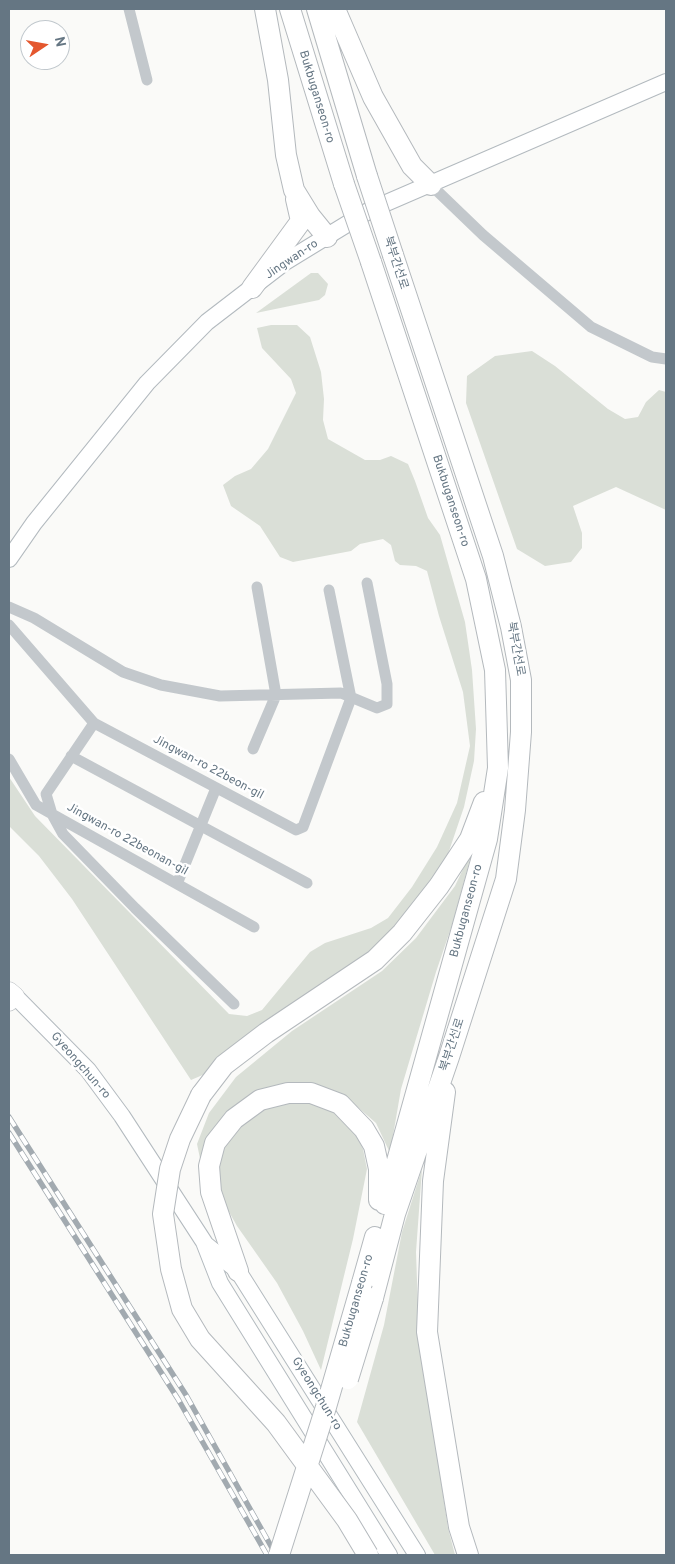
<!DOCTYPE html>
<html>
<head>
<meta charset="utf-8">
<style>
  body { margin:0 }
  #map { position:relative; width:675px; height:1564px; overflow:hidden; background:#fafaf8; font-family:Overpass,sans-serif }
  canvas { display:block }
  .frame { position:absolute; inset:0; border:10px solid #657683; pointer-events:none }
  .north { position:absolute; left:20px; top:20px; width:50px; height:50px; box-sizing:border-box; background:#fff; border:1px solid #c1c8cd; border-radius:50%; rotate:78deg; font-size:14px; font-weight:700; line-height:20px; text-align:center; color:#657683 }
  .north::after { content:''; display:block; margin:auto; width:18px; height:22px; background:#e4572e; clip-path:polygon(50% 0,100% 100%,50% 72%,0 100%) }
</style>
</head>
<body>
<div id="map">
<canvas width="675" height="1564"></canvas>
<div class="frame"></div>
<div class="north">N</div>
</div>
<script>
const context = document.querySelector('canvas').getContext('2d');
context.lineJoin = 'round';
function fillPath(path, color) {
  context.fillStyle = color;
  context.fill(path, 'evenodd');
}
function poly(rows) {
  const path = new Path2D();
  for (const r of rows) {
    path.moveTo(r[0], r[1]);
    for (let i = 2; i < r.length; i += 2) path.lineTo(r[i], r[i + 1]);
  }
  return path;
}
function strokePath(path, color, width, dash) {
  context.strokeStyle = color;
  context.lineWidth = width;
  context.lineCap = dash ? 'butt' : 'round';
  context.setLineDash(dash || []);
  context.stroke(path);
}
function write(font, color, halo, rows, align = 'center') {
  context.font = font + ' Overpass,"Noto Sans KR",sans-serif';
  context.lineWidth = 5;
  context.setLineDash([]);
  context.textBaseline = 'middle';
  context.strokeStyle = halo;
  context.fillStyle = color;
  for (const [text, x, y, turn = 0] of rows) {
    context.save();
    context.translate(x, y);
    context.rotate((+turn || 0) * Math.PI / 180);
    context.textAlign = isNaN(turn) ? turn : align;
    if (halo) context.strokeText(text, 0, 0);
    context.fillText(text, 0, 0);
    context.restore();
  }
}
fillPath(poly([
  [311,273,318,273,328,284,325,295,319,300,256,313],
  [271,325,297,325,310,337,321,372,324,399,323,420,328,439,365,460,380,460,391,456,408,464,415,481,428,518,440,535,465,622,472,670,476,729,474,761,464,807,447,857,421,895,369,958,205,1074,191,1080,72,899,39,856,9,826,9,777,35,816,229,1014,247,1016,262,1010,310,952,325,943,371,928,388,918,412,887,437,847,457,803,470,746,463,692,439,616,427,571,416,566,400,565,395,561,391,545,383,539,360,544,351,551,293,562,280,557,260,526,231,506,223,485,235,476,251,469,268,449,296,393,291,379,262,348,257,328],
  [532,351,555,366,608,409,625,419,638,417,646,402,659,390,666,392,666,510,616,487,573,506,582,533,582,548,571,562,545,566,517,549,466,403,467,376,495,356],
  [473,848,453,922,436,972,401,1089,390,1153,376,1123,346,1097,311,1083,288,1084,255,1093,202,1168,197,1144,209,1113,236,1077,292,1031,382,971,416,938,455,886],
  [303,1097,331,1109,354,1130,363,1149,367,1169,353,1239,321,1370,303,1331,277,1283,237,1226,219,1194,218,1143,257,1106],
  [422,1169,416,1252,419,1336,448,1528,455,1555,435,1555,357,1422,384,1325,402,1232]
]), '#dadfd7');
const secondary = poly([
  [9,559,34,523,147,383,207,322,285,262,370,210,666,82],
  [15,996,88,1070,122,1116,204,1242,220,1283,389,1555],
  [205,1244,238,1271,417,1555]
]);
const primary = poly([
  [9,991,15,996,9,1002]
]);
const highway = poly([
  [265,9,278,80,286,155,294,190,310,216,327,237],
  [290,9,344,184],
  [317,9,367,176],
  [335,9,373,97,412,166,431,185],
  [371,262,476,579,495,670,498,768,487,839,385,1204],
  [252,288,301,221,296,199],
  [445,1092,433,1181,427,1332,459,1527,468,1555],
  [201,1095,224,1065,266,1033,375,960,402,933,439,886,470,839,484,802],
  [238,1271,211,1192,209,1166,215,1143,234,1119,260,1100,288,1093,311,1093,340,1104,364,1129,374,1146,379,1169,379,1200],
  [362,1283,375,1237],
  [373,1298,395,1214,449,1057,506,879,515,810,521,732,521,680,511,627,493,556,393,255]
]);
strokePath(secondary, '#b3babf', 18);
strokePath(primary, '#b5babe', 19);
strokePath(highway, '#b4b9bd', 22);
strokePath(poly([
  [129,9,147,80],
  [431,185,483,235,591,327,652,357,666,359],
  [9,607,34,618,123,672,161,685,220,696,341,693,377,708,387,704,387,684,367,583],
  [9,625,94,723,296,830,303,827,351,698,329,590],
  [94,723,46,794,52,814,254,927],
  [253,749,276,695,257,587],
  [71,756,307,883],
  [9,759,36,805,52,814,63,834,135,908,234,1004],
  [177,884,216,788]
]), '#c3c8cc', 11);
strokePath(secondary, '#fff', 16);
strokePath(primary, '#fff', 18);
strokePath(highway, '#fff', 20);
const rail = poly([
  [9,1117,186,1395,276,1555],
  [9,1133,178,1399,267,1555]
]);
strokePath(rail, '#a2aab0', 5.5);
strokePath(rail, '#fff', 4, [11]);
const highwayBridge = poly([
  [367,176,393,255],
  [344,184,371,262],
  [201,1095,180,1139,170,1169,163,1214,171,1269,182,1309,200,1339,276,1423,347,1520,368,1555],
  [348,1379,373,1298],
  [279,1555,326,1407,362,1283]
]);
strokePath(highwayBridge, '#b4b9bd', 22, []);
strokePath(highwayBridge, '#fff', 20);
write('12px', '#657683', '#fff', [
  ["Bukbuganseon-ro",316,97,73],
  ["Jingwan-ro",292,260,-34],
  ["북부간선로",395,263,72],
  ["Bukbuganseon-ro",450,501,72],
  ["북부간선로",515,649,80],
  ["Jingwan-ro 22beon-gil",208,768,28],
  ["Jingwan-ro 22beonan-gil",127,840,29],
  ["Bukbuganseon-ro",467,911,-75],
  ["북부간선로",453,1045,-72],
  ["Gyeongchun-ro",80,1066,49],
  ["Bukbuganseon-ro",357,1301,-74],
  ["Gyeongchun-ro",316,1394,58]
]);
</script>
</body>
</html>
